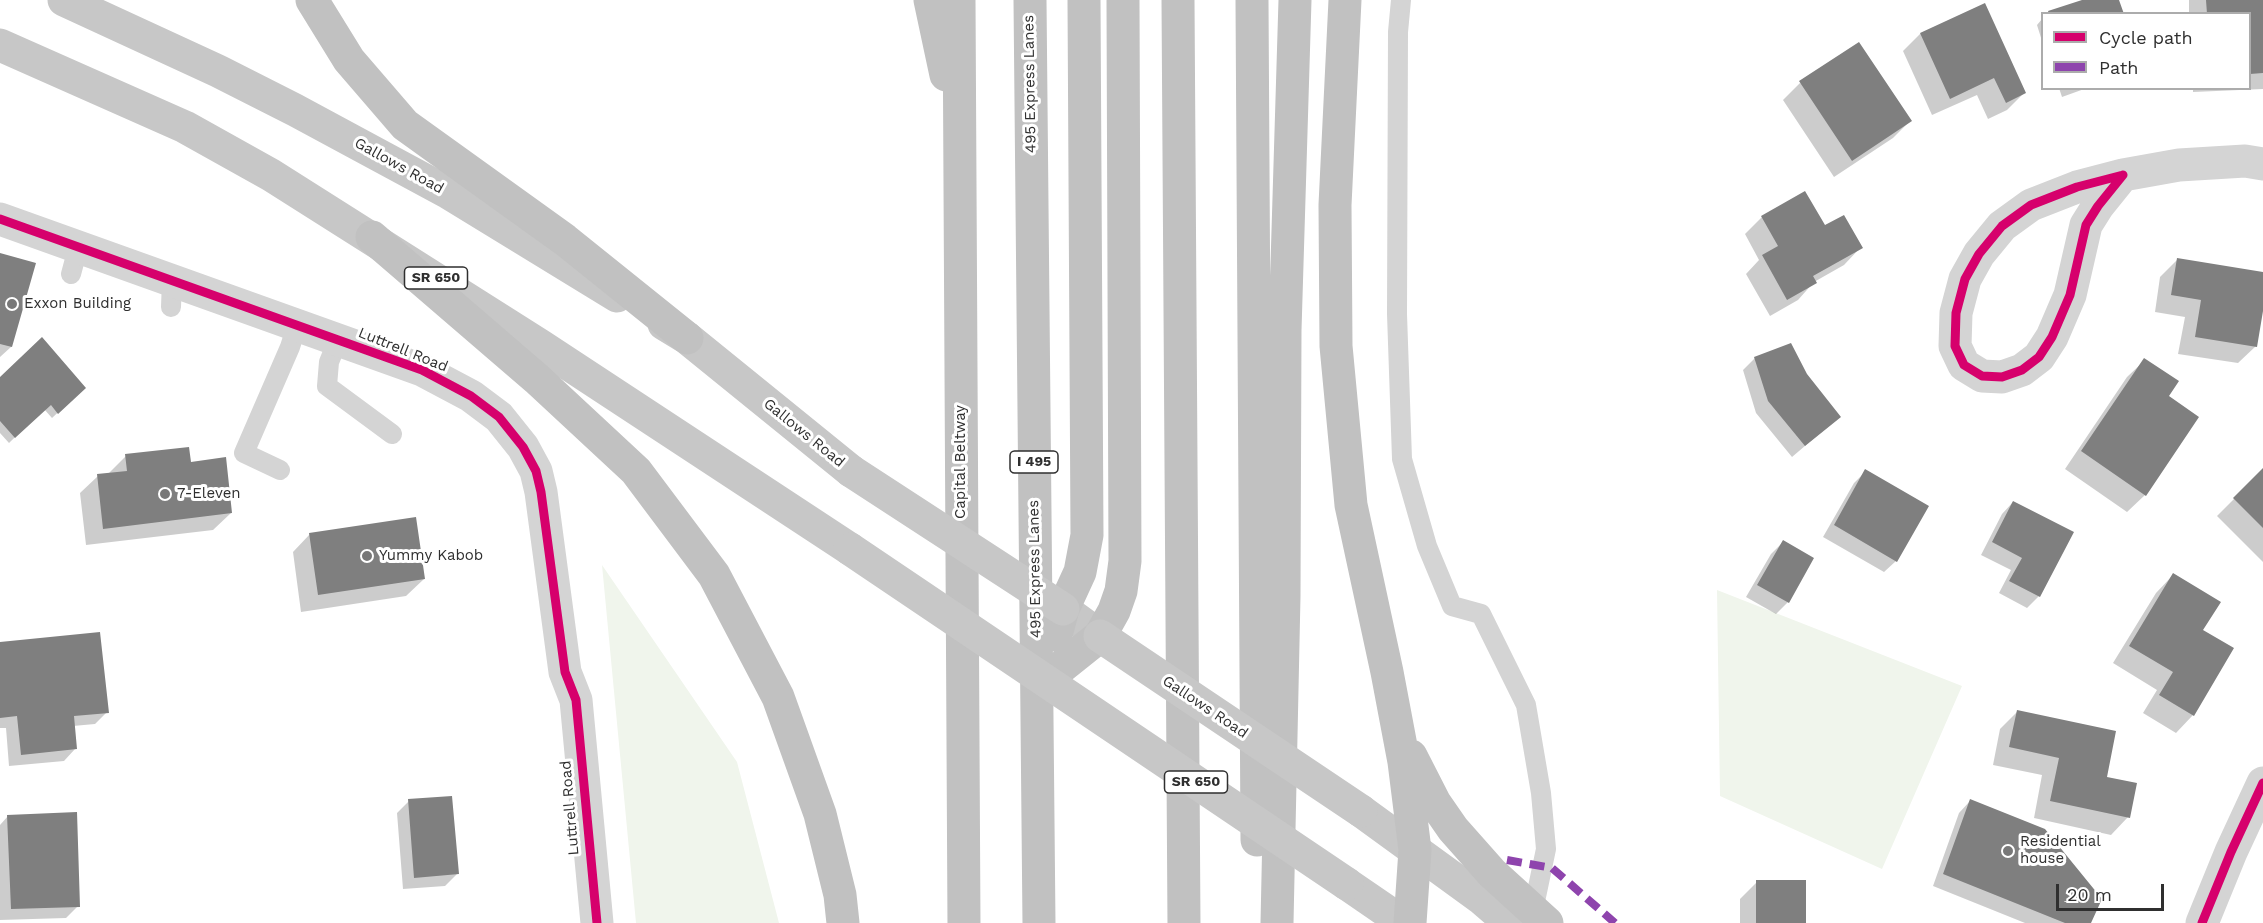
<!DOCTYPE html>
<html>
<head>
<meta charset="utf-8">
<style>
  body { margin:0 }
  #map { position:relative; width:2263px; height:923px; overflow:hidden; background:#fff; font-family:"Work Sans",sans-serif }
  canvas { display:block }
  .legend { position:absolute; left:2041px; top:12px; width:210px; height:78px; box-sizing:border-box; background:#fff; border:2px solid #acacac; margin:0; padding:8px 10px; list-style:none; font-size:18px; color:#2f2f2f }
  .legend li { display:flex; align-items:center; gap:12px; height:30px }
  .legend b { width:30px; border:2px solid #acacac }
  .scale { position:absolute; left:2056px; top:884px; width:108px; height:27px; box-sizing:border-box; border:3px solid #2f2f2f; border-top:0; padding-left:8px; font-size:18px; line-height:21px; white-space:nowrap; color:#2f2f2f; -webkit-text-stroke:4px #fff; paint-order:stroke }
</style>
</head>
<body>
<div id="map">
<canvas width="2263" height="923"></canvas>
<ul class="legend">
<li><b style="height:8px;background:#d6006c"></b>Cycle path</li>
<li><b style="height:8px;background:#8e44ad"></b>Path</li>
</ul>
<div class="scale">20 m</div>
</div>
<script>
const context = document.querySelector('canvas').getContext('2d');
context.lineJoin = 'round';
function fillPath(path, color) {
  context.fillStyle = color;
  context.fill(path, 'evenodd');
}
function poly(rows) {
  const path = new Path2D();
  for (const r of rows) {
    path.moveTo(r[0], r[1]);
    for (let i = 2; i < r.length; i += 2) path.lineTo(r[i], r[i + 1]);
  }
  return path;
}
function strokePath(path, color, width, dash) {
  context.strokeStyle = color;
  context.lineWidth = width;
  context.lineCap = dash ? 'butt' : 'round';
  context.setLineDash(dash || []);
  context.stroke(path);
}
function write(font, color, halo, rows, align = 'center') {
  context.font = font + ' "Work Sans",sans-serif';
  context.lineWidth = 6;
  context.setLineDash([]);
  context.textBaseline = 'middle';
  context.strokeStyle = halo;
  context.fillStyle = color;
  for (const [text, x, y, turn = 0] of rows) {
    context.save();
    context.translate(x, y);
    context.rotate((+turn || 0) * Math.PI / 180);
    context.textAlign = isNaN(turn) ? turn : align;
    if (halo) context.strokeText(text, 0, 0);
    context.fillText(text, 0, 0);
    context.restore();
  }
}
fillPath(poly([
  [602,565,737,762,779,923,636,923],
  [1717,590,1962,686,1882,869,1720,796]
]), '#f0f5ec');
fillPath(poly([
  [2189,0,2263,0,2263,89,2193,92,2193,88,2250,88,2250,14,2189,14],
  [1984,5,2024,93,2007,110,1988,119,1977,95,1932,115,1903,51,1920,34],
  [2042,19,2042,41,2037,25],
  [1800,83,1910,121,1893,138,1834,177,1783,100],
  [2059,88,2087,88,2062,97],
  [1762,217,1825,227,1861,247,1844,265,1814,282,1798,300,1770,316,1746,274,1759,260,1745,234],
  [0,254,11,347,0,357],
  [2178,259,2263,274,2263,302,2256,346,2238,363,2178,354,2185,317,2155,312,2160,277],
  [1755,358,1806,375,1839,417,1792,457,1756,413,1743,370],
  [2145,360,2167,396,2145,495,2127,512,2065,469,2127,377],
  [0,379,84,388,52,418,44,409,9,443,0,433],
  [126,456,189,463,231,513,213,530,86,545,80,493,98,476,109,473],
  [2263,470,2263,562,2217,516],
  [1866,471,1896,561,1884,572,1823,537,1854,483],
  [2013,502,2072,532,2039,596,2027,608,1999,593,2011,570,1981,555,2002,514],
  [310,534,424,579,406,596,301,612,293,552],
  [1783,542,1788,602,1776,614,1746,597,1771,554],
  [2173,575,2201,631,2232,649,2193,715,2176,733,2143,713,2157,690,2113,663,2156,593],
  [0,644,107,712,95,724,73,726,75,749,64,761,9,766,6,728,0,728],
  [2018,711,2128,817,2111,835,2034,818,2042,775,1993,765,2000,729],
  [409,801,457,874,445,886,403,889,397,813],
  [1970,801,2089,923,2025,923,1933,886,1959,813],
  [8,816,78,906,66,918,0,920,0,825],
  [1757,882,1805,923,1740,923,1740,899]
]), '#0003');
fillPath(poly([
  [2082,0,2119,0,2124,14,2049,14,2048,11],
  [2206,0,2263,0,2263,73,2250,74,2250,14,2207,14],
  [1985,3,2026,93,2006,103,1994,78,1950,99,1920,33],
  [1859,42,1912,121,1852,161,1799,81],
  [1805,191,1825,225,1844,215,1863,248,1813,276,1817,283,1787,300,1762,255,1778,246,1761,216],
  [0,253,36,263,12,347,0,344],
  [2177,258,2263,272,2263,311,2257,347,2195,337,2201,300,2171,295],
  [42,337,86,388,58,414,51,405,15,438,0,421,0,377],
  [1791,343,1807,374,1841,417,1805,446,1768,401,1754,357],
  [2144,358,2179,381,2169,396,2199,417,2146,496,2081,451],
  [189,447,191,462,226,457,232,513,103,529,97,474,127,471,125,454],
  [2263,468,2263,528,2233,498],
  [1865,469,1929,506,1897,562,1834,525],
  [2013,501,2074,532,2040,597,2009,581,2022,558,1992,542],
  [416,517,425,579,318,595,309,533],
  [1783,540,1814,558,1789,603,1757,585],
  [2173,573,2221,602,2203,630,2234,648,2194,716,2159,695,2173,672,2129,646],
  [100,632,109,713,74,716,77,749,21,755,17,716,0,718,0,642],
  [2017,710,2116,731,2107,777,2137,783,2130,818,2050,801,2059,758,2009,747],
  [452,796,459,874,414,878,408,799],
  [1970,799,2045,829,2102,899,2091,923,2065,923,1943,874],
  [77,812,80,907,11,909,7,815],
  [1756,880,1806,880,1806,923,1756,923]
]), '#7f7f7f');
strokePath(poly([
  [1401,0,1398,32,1397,314,1402,459,1427,546,1452,606,1481,614,1526,705,1541,793,1546,849,1533,911],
  [71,274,78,248],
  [171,307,172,280],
  [338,340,329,362,327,386,392,434],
  [280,470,244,453,290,347,297,325]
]), '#d4d4d4', 20);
strokePath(poly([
  [2123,175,2098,206,2086,225,2070,295,2052,337,2039,357,2022,370,2002,377,1982,376,1964,365,1955,346,1956,313,1965,279,1979,254,2002,226,2031,205,2077,187,2123,175],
  [2123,175,2179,165,2245,161,2263,164],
  [0,219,422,370,471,396,499,417,523,447,536,471,541,492,565,672,576,700,597,923],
  [2202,923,2231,852,2263,783]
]), '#d4d4d4', 33);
strokePath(poly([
  [64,0,218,71,295,110,447,192,617,296],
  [0,45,185,127,271,175,541,346,850,549],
  [664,324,687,338,851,471],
  [1063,609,1100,636],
  [1361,811,1482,899,1510,923],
  [1347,884,1404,923]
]), '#c7c7c7', 33);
strokePath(poly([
  [312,0,349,60,405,125,565,240,687,338],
  [930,0,946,75],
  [959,0,964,923],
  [1030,0,1039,923],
  [1178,0,1184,923],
  [1252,0,1257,840],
  [1345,0,1335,205,1336,346,1351,505,1387,672,1404,762,1415,850,1410,923],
  [372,237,537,379,636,471,714,575,778,697,820,814,840,895,843,923],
  [1056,635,1063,609,1080,572,1087,535,1084,0],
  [1045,680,1100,636,1114,611,1121,591,1125,561,1123,0],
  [1411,756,1435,803,1453,829,1492,873,1547,923],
  [1277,923,1284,596,1285,330,1295,0]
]), '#c1c1c1', 33);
strokePath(poly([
  [851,471,1063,609],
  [850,549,1347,884],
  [1100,636,1361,811]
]), '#c7c7c7', 33);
strokePath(poly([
  [1507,860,1552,868,1615,923]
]), '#8e44ad', 8, [15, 8]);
strokePath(poly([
  [2123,175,2098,206,2086,225,2070,295,2052,337,2039,357,2022,370,2002,377,1982,376,1964,365,1955,346,1956,313,1965,279,1979,254,2002,226,2031,205,2077,187,2123,175],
  [0,219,422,370,471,396,499,417,523,447,536,471,541,492,565,672,576,700,597,923],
  [2202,923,2231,852,2263,783]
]), '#d6006c', 9);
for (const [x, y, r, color] of [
  [12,304,6,"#787878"],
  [165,494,6,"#787878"],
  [367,556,6,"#787878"],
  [2008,851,6,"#787878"]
]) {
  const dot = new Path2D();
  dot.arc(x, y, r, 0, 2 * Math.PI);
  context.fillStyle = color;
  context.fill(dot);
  strokePath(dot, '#fff', 2);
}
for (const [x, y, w] of [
  [436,278,63],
  [1034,462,48],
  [1196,782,63]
]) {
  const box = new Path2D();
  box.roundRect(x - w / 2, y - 11, w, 22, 4.5);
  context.fillStyle = '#fff';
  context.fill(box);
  strokePath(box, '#2f2f2f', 1.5);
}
write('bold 14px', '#2f2f2f', null, [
  ["SR 650",436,278],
  ["I 495",1034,462],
  ["SR 650",1196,782]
]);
write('15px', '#2f2f2f', '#fff', [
  ["495 Express Lanes",1030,84,-91],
  ["Gallows Road",399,166,29],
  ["Luttrell Road",403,350,22],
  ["Gallows Road",804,433,39],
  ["Capital Beltway",961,462,-90],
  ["495 Express Lanes",1035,569,-91],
  ["Gallows Road",1205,707,34],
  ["Luttrell Road",570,808,-95]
]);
write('15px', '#2f2f2f', '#fff', [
  ["Exxon Building",24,304],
  ["7-Eleven",177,494],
  ["Yummy Kabob",379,556],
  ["Residential",2020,842],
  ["house",2020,859]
], 'left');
</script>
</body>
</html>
